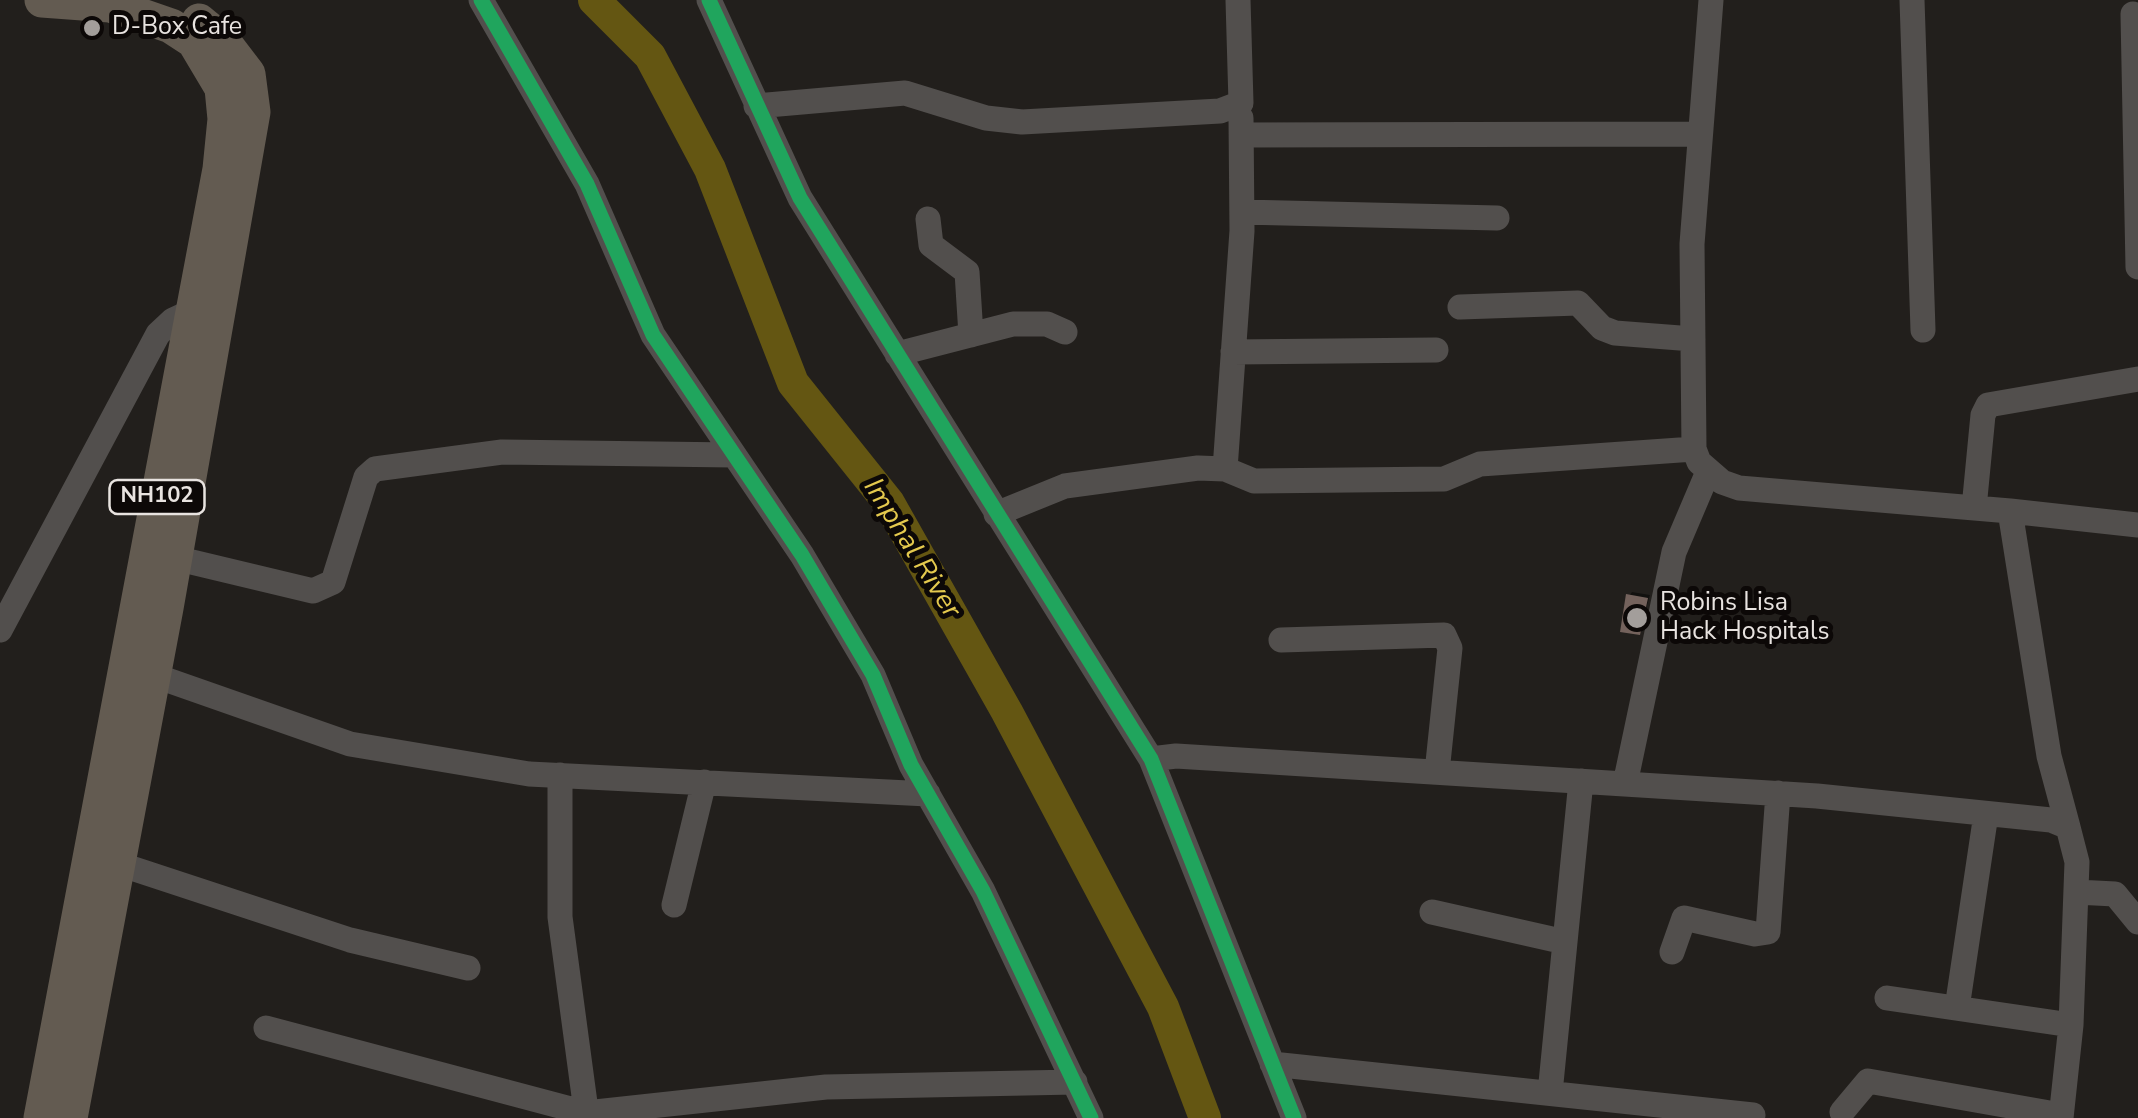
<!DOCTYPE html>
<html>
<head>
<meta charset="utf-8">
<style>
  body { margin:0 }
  canvas { display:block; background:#221f1c }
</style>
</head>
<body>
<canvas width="2138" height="1118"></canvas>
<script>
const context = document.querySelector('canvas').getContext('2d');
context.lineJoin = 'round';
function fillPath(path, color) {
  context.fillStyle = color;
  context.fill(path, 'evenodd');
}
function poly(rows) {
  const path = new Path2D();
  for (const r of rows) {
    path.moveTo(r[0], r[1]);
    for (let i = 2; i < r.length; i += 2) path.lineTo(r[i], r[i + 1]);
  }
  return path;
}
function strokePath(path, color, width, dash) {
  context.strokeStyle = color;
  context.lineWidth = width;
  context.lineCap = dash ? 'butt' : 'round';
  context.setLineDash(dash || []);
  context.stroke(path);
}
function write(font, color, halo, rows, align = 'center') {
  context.font = font + ' "Nunito Sans",sans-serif';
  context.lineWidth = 10;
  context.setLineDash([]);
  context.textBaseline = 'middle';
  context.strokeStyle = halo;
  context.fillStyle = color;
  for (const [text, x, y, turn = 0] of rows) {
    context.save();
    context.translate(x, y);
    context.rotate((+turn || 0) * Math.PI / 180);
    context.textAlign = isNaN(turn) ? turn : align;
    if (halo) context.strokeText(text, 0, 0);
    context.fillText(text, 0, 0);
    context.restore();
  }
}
fillPath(poly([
  [1632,592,1650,595,1639,633,1629,596]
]), '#0007');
strokePath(poly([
  [594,0,650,56,710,169,793,383,889,503,1007,712,1163,1007,1205,1118]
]), '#645612', 32);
fillPath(poly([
  [1626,594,1648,598,1640,635,1620,632]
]), '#74625c');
strokePath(poly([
  [481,0,587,184,653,335,802,555,873,675,911,765,983,891,1091,1118],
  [709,0,800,198,1151,759,1294,1118],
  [1711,0,1692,244,1694,449,1699,462,1722,482,1739,488,2010,511,2049,756,2068,827],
  [1912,0,1923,330],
  [2133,14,2138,267],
  [756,106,905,93,986,118,1022,122,1220,111,1241,103,1238,0],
  [1242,135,1699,134],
  [1242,212,1497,218],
  [928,219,931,245,967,272,971,335],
  [1460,307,1578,303,1602,328,1615,333,1693,339],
  [1233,352,1436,350],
  [897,354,1013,324,1047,324,1065,332],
  [1225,469,1242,231,1241,118],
  [1974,508,1983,415,1988,405,2138,379],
  [2010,511,2138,525],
  [996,514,1065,486,1198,468,1225,469,1254,481,1444,479,1480,464,1694,449],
  [175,558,313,591,333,582,366,477,375,469,502,452,734,455],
  [0,630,158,334,173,320,203,306],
  [1281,640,1444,635,1450,648,1437,772],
  [153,675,350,744,529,774,928,794],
  [1151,759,1176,756,1817,796,2051,820,2068,827,2077,862,2071,1025,2061,1118],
  [560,775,560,917,587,1118],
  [1625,784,1674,552,1708,472],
  [116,863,350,940,468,968],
  [2076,892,2115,894,2138,922],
  [674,905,704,782],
  [1432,912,1565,942],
  [1672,952,1684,918,1755,934,1768,932,1778,793],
  [1887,998,2071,1025],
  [1957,1008,1986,814],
  [266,1028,586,1113,826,1087,1075,1082],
  [1272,1064,1753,1115],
  [1550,1093,1581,781],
  [1842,1112,1868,1081,2061,1115]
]), '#524f4d', 25);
strokePath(poly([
  [41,1118,220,169,225,119,222,88,194,41,171,26,110,5,42,0],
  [70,1118,166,608,253,112,248,74,222,40,199,21]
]), '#635b51', 35);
strokePath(poly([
  [481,0,587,184,653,335,802,555,873,675,911,765,983,891,1091,1118],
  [709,0,800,198,1151,759,1294,1118]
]), '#20a55d', 15);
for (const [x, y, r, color] of [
  [92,28,10,"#a39e9b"],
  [1637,618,12,"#a39e9b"]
]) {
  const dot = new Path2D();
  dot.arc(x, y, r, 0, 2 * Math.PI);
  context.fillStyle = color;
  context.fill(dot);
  strokePath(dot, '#0c0807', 4);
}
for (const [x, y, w] of [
  [157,497,95]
]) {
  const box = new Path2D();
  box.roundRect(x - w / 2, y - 17, w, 34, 8);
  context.fillStyle = '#0c0807';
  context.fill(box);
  strokePath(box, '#e8e3e0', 2.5);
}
write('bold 22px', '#e8e3e0', null, [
  ["NH102",157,497]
]);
write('25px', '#e8e3e0', '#0c0807', [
  ["D-Box Cafe",112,28],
  ["Robins Lisa",1660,604],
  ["Hack Hospitals",1660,633]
], 'left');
write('italic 28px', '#e4c94e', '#0c0807', [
  ["Imphal River",911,549,58]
]);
</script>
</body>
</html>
